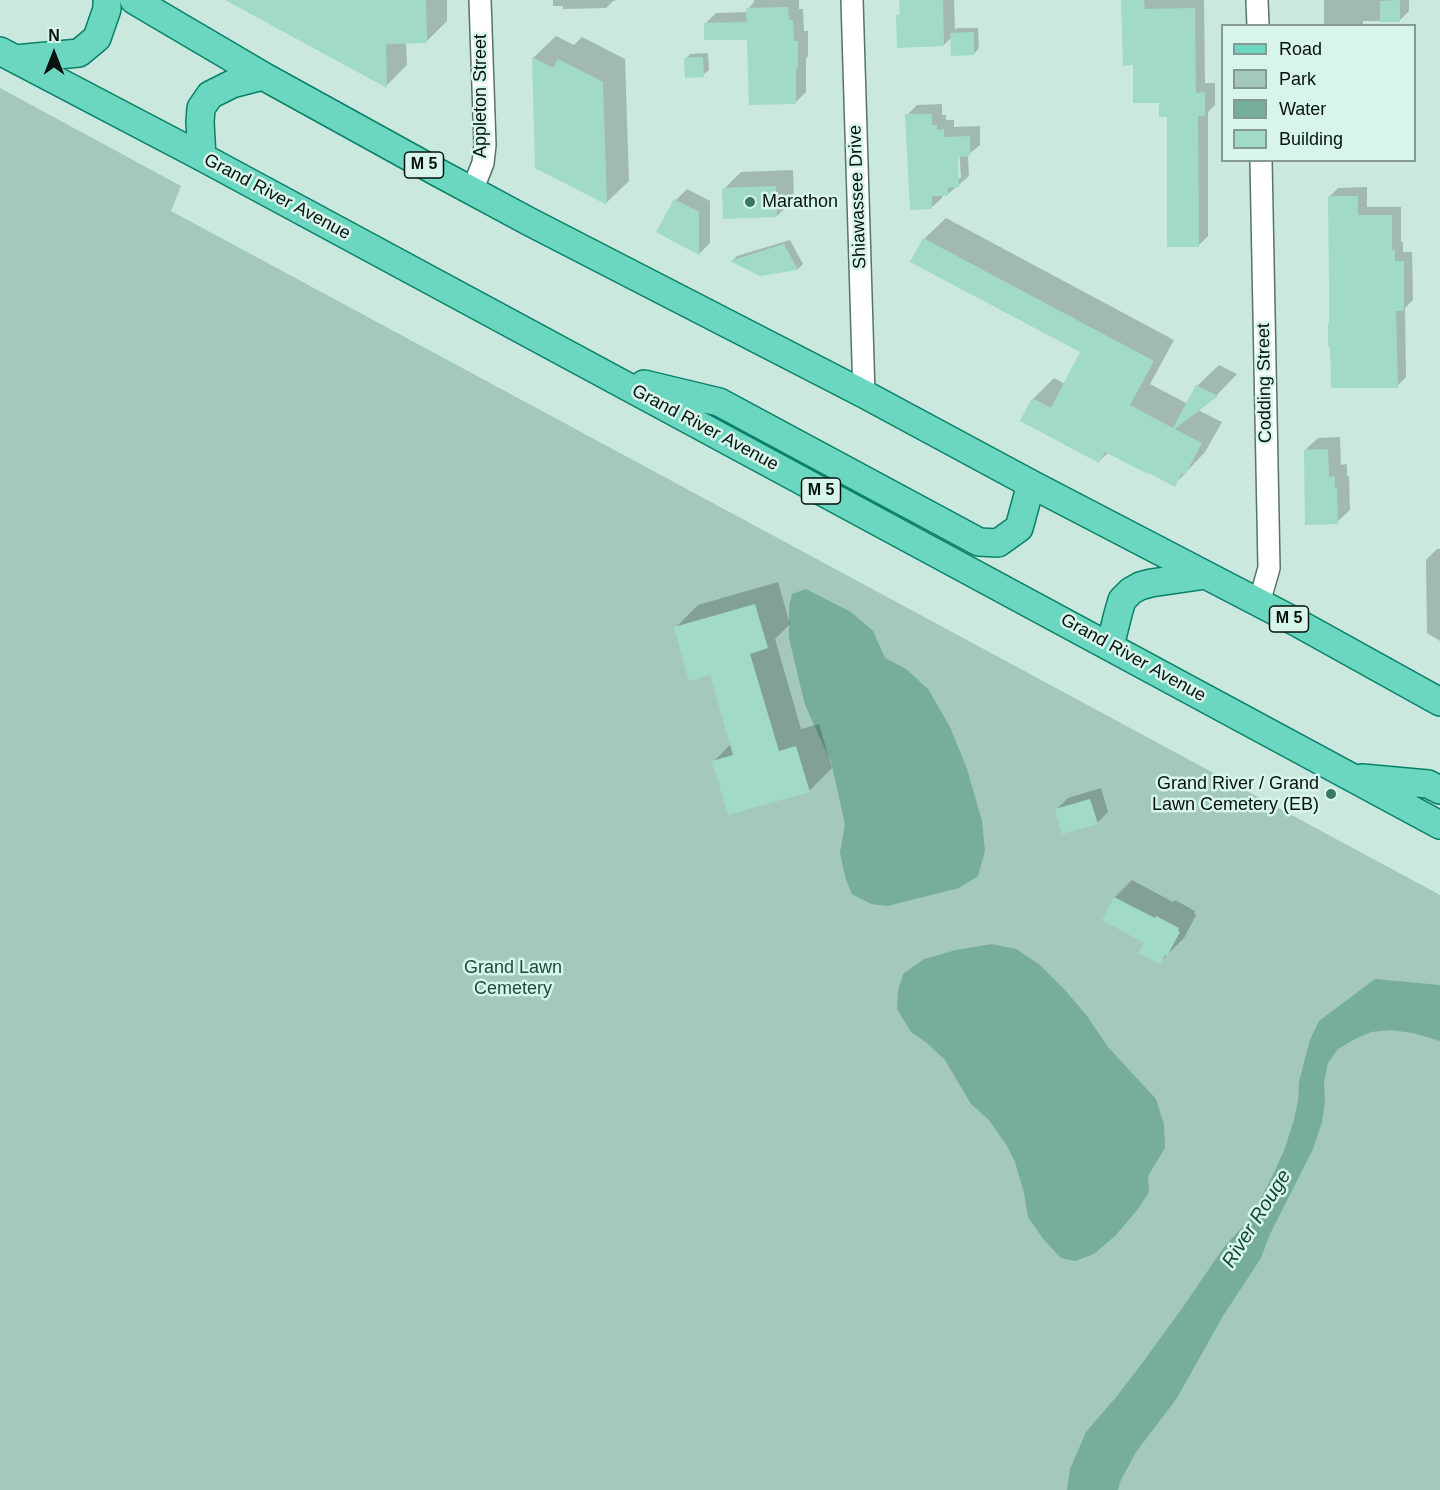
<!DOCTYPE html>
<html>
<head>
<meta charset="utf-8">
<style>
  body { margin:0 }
  #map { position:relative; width:1440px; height:1490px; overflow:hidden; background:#cae8de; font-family:Helvetica,sans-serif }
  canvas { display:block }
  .legend { position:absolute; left:1221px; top:24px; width:195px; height:138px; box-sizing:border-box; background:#d7f5eb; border:2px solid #849a93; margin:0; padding:8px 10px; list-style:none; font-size:18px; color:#08120f }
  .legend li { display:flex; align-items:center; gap:12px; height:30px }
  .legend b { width:30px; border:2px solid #849a93 }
  .north { position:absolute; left:24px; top:24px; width:60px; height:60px; -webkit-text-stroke:4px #d7f5eb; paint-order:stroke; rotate:0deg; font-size:16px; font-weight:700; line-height:24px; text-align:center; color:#08120f }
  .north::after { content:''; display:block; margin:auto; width:21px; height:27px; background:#08120f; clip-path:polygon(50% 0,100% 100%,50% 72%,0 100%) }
</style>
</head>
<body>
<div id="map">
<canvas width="1440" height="1490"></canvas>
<ul class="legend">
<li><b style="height:8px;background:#6bd7c1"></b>Road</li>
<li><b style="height:16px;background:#a4c8bc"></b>Park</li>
<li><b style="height:16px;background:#76ad9b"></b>Water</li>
<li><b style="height:16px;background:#a1dac7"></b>Building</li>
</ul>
<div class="north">N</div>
</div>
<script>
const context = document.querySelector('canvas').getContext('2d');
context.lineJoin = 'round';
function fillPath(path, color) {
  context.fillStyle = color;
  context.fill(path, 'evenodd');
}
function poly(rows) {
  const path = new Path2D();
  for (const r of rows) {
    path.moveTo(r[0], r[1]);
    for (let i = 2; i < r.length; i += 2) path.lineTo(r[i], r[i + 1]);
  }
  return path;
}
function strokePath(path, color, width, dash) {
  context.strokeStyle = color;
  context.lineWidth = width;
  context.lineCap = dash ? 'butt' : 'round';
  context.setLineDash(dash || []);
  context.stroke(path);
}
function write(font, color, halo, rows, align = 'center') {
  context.font = font + ' Helvetica,sans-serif';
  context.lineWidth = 5;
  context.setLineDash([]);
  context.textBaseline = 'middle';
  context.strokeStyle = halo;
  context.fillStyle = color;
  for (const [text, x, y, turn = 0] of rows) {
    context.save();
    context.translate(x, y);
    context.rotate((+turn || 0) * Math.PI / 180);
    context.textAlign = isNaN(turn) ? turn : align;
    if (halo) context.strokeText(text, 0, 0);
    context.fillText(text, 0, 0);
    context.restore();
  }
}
fillPath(poly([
  [0,88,181,186,171,211,1440,895,1440,1490,0,1490]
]), '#a4c8bc');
fillPath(poly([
  [806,589,851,612,873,631,885,658,906,669,928,689,950,727,967,769,982,821,985,851,978,876,959,888,887,906,871,904,852,894,846,880,840,853,845,824,831,762,805,705,789,638,789,607,792,594],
  [992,944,1016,949,1040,965,1065,990,1087,1016,1108,1047,1156,1099,1164,1125,1165,1148,1148,1176,1149,1192,1138,1209,1116,1235,1094,1254,1075,1261,1061,1258,1044,1240,1028,1217,1024,1193,1015,1162,1007,1146,989,1120,971,1104,945,1060,927,1043,911,1032,897,1009,898,991,903,974,924,959,956,950],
  [1375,979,1440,985,1440,1041,1413,1033,1390,1030,1371,1032,1353,1040,1338,1049,1328,1063,1324,1082,1325,1101,1322,1122,1313,1149,1270,1234,1261,1258,1223,1316,1177,1398,1136,1452,1120,1482,1118,1490,1067,1490,1070,1469,1086,1432,1117,1396,1143,1362,1183,1307,1224,1247,1249,1220,1269,1183,1284,1151,1293,1123,1298,1101,1299,1082,1304,1062,1310,1040,1319,1021]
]), '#76ad9b');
fillPath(poly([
  [228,0,447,0,447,21,426,42,406,42,407,65,386,86],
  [553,0,618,0,613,1,606,8,563,9,563,6,553,6],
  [754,0,799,0,799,9,803,9,804,31,808,31,808,56,806,59,806,92,795,103,749,38,706,23,716,13,748,12,748,9,754,2],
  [901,0,954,0,955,30,957,28,978,28,979,48,974,54,952,37,944,45,898,16,901,12],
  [1123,0,1204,0,1205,83,1215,83,1215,105,1208,112,1208,236,1198,246,1168,115,1134,64],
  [1324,0,1409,0,1409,11,1399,21,1363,21,1363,26,1324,26],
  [556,36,574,45,582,37,625,59,629,181,606,203,533,58],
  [708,53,709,70,703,75,685,59,690,54],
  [942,104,942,115,946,115,946,120,954,120,954,127,980,126,980,145,968,155,969,176,948,194,942,194,942,198,931,208,907,115,917,105],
  [956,149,959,149,961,177,958,180],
  [793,170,794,199,777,216,724,189,741,172],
  [1367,187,1367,207,1401,207,1401,242,1403,242,1403,252,1412,252,1413,300,1405,308,1406,377,1397,386,1329,197,1338,188],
  [687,189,710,201,710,243,699,254,658,232,676,200],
  [946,218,1174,340,1150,384,1188,404,1197,386,1219,365,1237,374,1217,395,1198,410,1222,422,1205,452,1174,485,1109,452,1099,461,1033,399,1054,378,1065,384,1082,352,924,239],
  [790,240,803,264,798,269,760,274,733,260,737,256],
  [1340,437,1341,465,1347,464,1347,476,1349,476,1350,510,1337,522,1305,450,1318,438],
  [1437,549,1440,549,1440,641,1427,633,1426,560],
  [778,582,790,624,775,639,801,729,819,724,832,768,809,791,714,761,731,744,711,673,675,628,698,605],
  [1101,788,1108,812,1097,823,1057,809,1068,798],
  [1132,880,1173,902,1175,900,1195,911,1194,913,1196,915,1184,938,1160,962,1146,942,1104,920,1115,897]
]), '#0003');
fillPath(poly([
  [225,0,426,0,427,43,386,44,387,88],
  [899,0,943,0,944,46,897,48,896,15,900,15],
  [1121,0,1144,0,1145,9,1195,8,1196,93,1205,92,1205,116,1198,116,1199,247,1167,247,1167,117,1159,117,1159,103,1133,103,1133,65,1123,66],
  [1400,0,1400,22,1380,22,1380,1],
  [788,7,789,20,793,20,794,41,798,41,798,68,796,69,796,104,749,105,747,40,704,40,704,23,747,22,746,8],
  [974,32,974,55,951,56,950,33],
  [532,57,553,68,558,59,603,82,607,205,535,168],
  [703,57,704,77,685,78,684,58],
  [905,114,932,114,932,125,937,125,937,130,944,129,944,137,970,136,970,156,958,157,959,187,948,188,948,196,932,196,932,209,910,210],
  [776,186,777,217,723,219,722,188],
  [1328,196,1358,196,1358,215,1392,215,1392,250,1395,250,1395,261,1404,261,1404,311,1396,311,1398,388,1331,388,1330,347,1328,347,1328,323,1329,323,1329,281],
  [674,199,699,212,699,255,656,232],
  [923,238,1154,361,1130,405,1173,428,1196,385,1218,396,1175,429,1202,443,1185,475,1182,473,1175,487,1149,473,1148,474,1105,452,1099,463,1020,421,1032,398,1051,408,1080,352,910,262],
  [784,244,798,270,760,276,730,261],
  [1328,449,1329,477,1335,476,1335,488,1337,488,1338,524,1305,525,1304,450],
  [755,604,768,648,750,654,779,751,796,746,810,792,728,815,712,761,733,755,710,675,689,681,674,627],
  [1090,799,1098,824,1062,834,1055,809],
  [1114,897,1155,918,1156,916,1179,928,1178,931,1180,932,1167,956,1165,955,1160,964,1138,953,1144,943,1102,920]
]), '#a1dac7');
const minor = poly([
  [852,0,864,394],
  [1257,0,1258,26],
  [472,191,483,163,485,145,480,0],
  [1259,603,1269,568,1261,160]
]);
const major = poly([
  [134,0,263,76,437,172,530,222,864,394,1031,484,1296,622,1440,702],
  [0,51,202,157,1440,825],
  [15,59,79,53,97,38,107,9,107,0],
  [202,157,200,122,201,108,210,95,232,84,263,76],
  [644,384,719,402,979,542,998,543,1019,528,1031,484],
  [1110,646,1118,614,1122,600,1131,591,1140,586,1151,583,1206,575],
  [1362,778,1428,784,1440,790]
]);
strokePath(minor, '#57736a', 24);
strokePath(major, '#088168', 30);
strokePath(minor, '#fff', 21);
strokePath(major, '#6bd7c1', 27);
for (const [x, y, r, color] of [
  [750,202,6,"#377764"],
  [1331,794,6,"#377764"]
]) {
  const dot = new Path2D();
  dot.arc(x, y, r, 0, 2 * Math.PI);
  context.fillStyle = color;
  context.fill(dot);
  strokePath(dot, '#d7f5eb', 2);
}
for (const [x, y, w] of [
  [424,165,39],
  [821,491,39],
  [1289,619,39]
]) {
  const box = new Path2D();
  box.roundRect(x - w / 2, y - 13, w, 26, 4.5);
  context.fillStyle = '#d7f5eb';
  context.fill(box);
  strokePath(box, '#08120f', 1.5);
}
write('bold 16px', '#08120f', null, [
  ["M 5",424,165],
  ["M 5",821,491],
  ["M 5",1289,619]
]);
write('18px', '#08120f', '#d7f5eb', [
  ["Appleton Street",481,96,-90],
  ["Grand River Avenue",277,197,28],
  ["Shiawassee Drive",858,197,-92],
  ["Codding Street",1265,383,-91],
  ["Grand River Avenue",705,428,28],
  ["Grand River Avenue",1133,658,29]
]);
write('18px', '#08120f', '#d7f5eb', [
  ["Marathon",762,202],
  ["Grand River / Grand",1319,784,"right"],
  ["Lawn Cemetery (EB)",1319,805,"right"]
], 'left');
write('18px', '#1c4b3e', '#d7f5eb', [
  ["Grand Lawn",513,968],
  ["Cemetery",513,989]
]);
write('italic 20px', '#154538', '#d7f5eb', [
  ["River Rouge",1257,1219,-58]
]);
</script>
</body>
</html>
